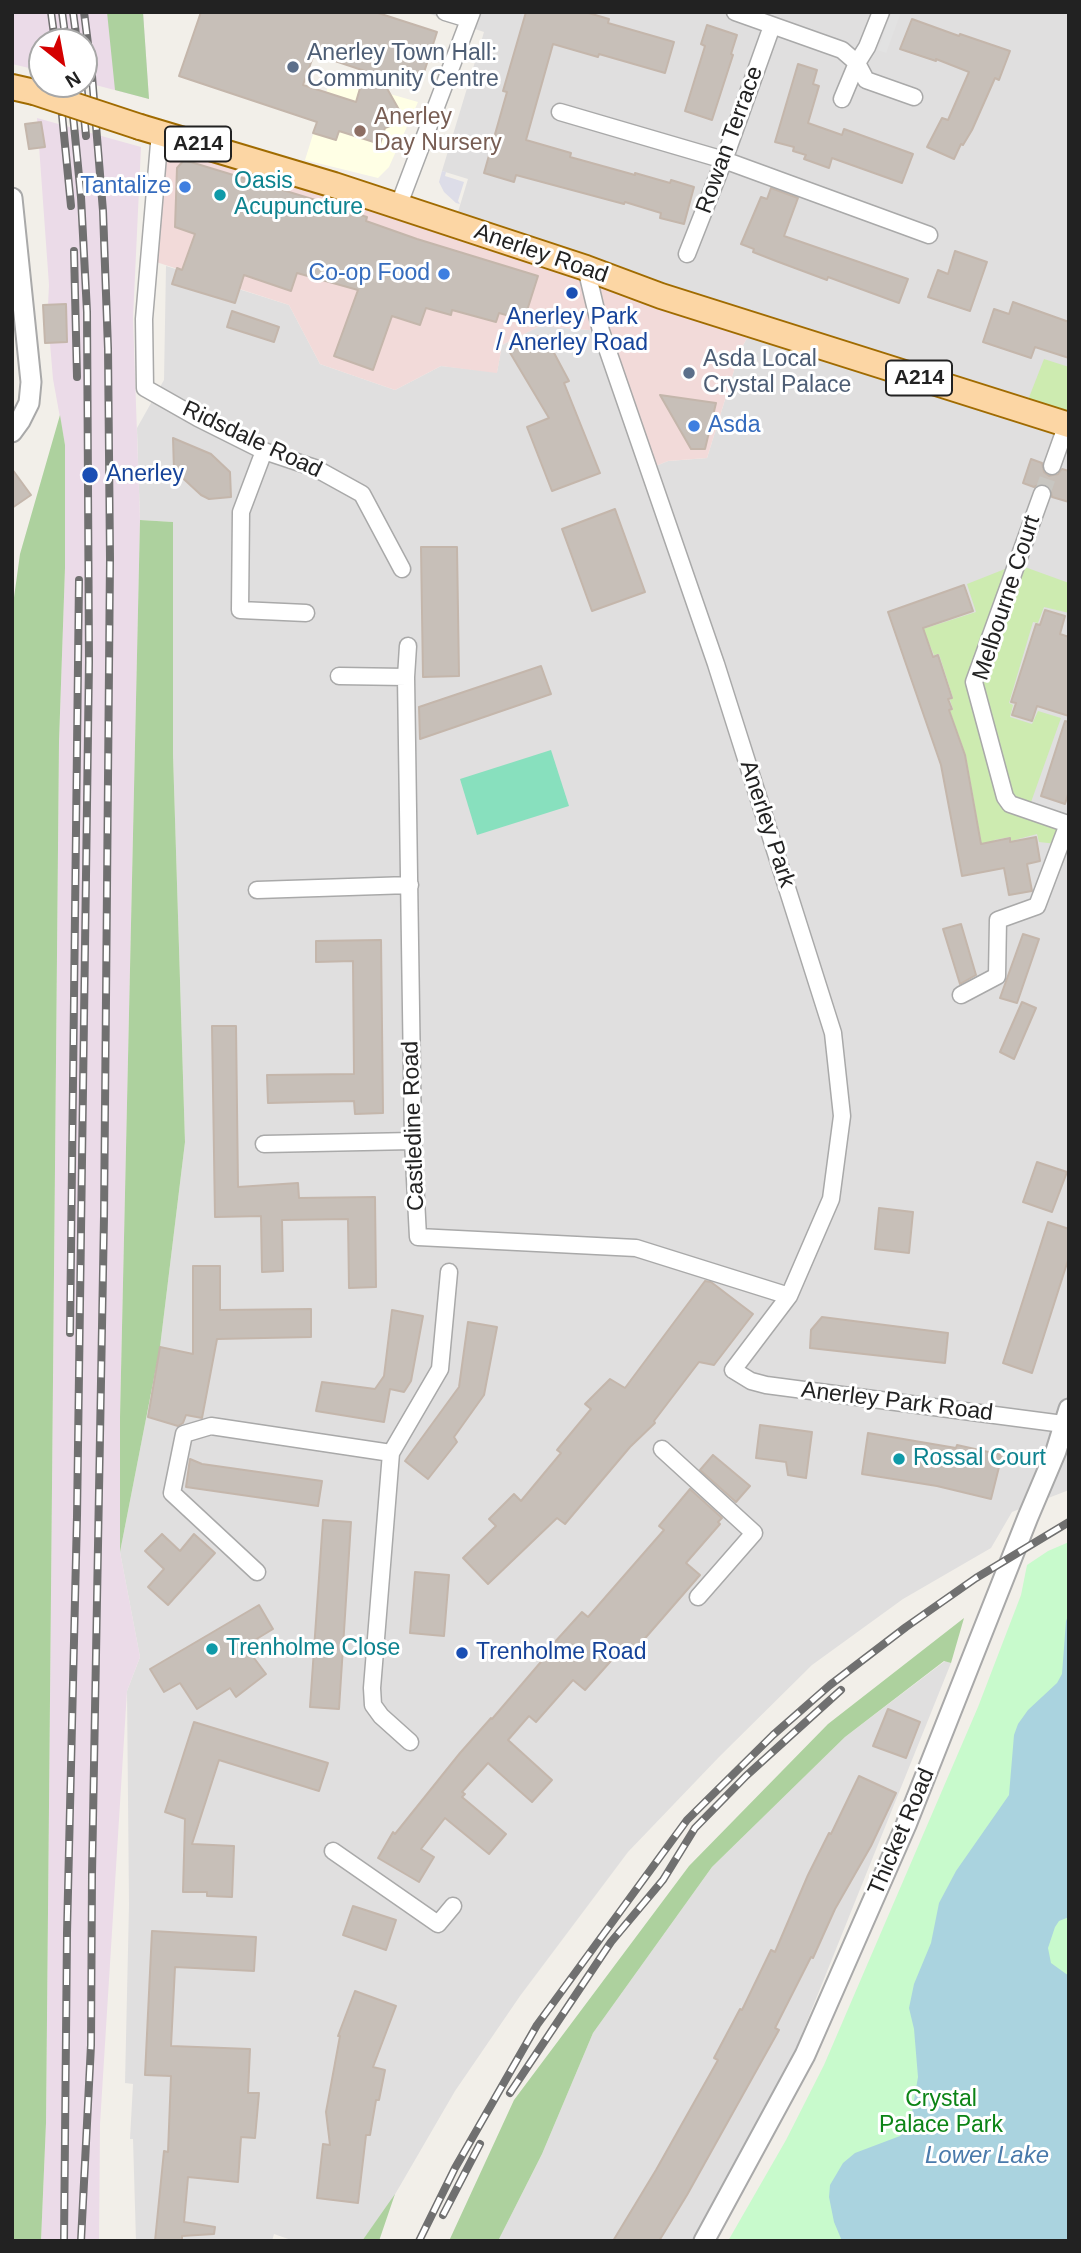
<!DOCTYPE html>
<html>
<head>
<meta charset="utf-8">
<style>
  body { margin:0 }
  #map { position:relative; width:1081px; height:2253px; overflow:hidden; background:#f2efe9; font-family:Arial,sans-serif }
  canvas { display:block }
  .frame { position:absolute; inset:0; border:14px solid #222; pointer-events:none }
  .north { position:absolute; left:28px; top:28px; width:70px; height:70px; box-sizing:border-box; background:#fff; border:2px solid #a7a7a7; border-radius:50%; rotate:149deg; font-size:19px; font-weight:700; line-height:28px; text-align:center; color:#222 }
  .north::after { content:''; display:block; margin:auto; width:24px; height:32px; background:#d40000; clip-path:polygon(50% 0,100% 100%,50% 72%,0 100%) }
</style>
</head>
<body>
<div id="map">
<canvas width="1081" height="2253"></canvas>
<div class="frame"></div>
<div class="north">N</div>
</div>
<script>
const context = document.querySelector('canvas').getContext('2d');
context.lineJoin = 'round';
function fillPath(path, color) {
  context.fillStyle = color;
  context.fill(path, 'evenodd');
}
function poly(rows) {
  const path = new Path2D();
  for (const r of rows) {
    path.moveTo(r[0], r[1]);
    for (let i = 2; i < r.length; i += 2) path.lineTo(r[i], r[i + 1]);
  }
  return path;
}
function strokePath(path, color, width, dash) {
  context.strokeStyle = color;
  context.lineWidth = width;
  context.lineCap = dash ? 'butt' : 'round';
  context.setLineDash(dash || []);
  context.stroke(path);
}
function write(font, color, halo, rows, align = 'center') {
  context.font = font + ' Arial,sans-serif';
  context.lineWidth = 6;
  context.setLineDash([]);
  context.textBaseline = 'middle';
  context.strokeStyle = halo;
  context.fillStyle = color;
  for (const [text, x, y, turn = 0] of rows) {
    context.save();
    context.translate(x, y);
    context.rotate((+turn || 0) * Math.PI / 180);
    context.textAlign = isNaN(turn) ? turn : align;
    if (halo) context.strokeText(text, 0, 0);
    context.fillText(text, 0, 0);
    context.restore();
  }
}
fillPath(poly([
  [424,12,1069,12,1069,1490,1012,1512,991,1548,903,1599,812,1665,719,1757,628,1852,520,1996,455,2091,390,2203,362,2241,294,2241,274,2234,272,2241,136,2241,133,2139,130,2139,133,2084,125,2083,129,1905,127,1691,140,1657,120,1552,160,1347,185,1142,173,754,173,522,140,520,137,428,164,380,166,266,289,305,320,364,395,390,441,366,497,372,502,345,540,326,601,331,648,469,668,461,707,458,740,351,754,325,454,225,468,179,442,171,484,32],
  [945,1661,951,1663,795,2051,695,2241,498,2241,542,2154,593,2033,712,1867,845,1737]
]), '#e0dfdf');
fillPath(poly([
  [160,132,754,325,740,351,707,458,668,461,648,469,601,331,540,326,502,345,497,373,441,366,395,390,320,364,289,305,150,260]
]), '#f2dad9');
fillPath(poly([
  [12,12,143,12,149,99,84,82,84,42,42,42,42,71,12,64],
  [37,118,141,147,133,318,140,520,120,1417,120,1552,140,1657,127,1691,100,2124,99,2241,41,2241,46,2123,59,742,65,568,65,445,53,379,50,343,67,342,66,305,48,305,49,285]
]), '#ebdbe8');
fillPath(poly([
  [331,77,418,102,389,167,378,178,305,160]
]), '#ffffe5');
fillPath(poly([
  [1044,359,1069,367,1069,409,1067,414,1028,400],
  [1022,566,1069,583,1069,613,1044,607,1038,623,1033,622,1009,703,1013,705,1010,717,1032,724,1038,711,1061,718,1030,805,1011,795,978,682],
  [1010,567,970,681,1002,797,1050,821,1057,831,1057,844,1039,842,1037,834,1011,841,1010,837,994,840,994,844,982,846,966,756,950,711,953,709,950,700,953,698,939,654,934,655,923,629,976,612,967,584]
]), '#cdebb0');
fillPath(poly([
  [107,12,143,12,149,99,115,90],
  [60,415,65,445,65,568,59,742,46,2123,41,2241,12,2241,12,612,20,554],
  [140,520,173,522,173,754,185,1142,160,1347,120,1552,120,1417],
  [964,1618,951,1663,944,1661,845,1737,712,1867,593,2033,542,2154,498,2241,449,2241,514,2100,689,1866,828,1724],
  [395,2194,379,2241,362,2241]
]), '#add19e');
fillPath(poly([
  [1069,1542,1069,2241,728,2241,786,2140,824,2065,978,1707,1021,1595,1027,1565,1048,1551]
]), '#c8facc');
fillPath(poly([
  [551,750,569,806,477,835,460,779]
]), '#88e0be');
fillPath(poly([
  [892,12,901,12,886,53,878,50]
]), '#e2e2e2');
fillPath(poly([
  [442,171,446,172,445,176,464,182,458,201,460,204,456,203,444,192,439,182]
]), '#dddde8');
fillPath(poly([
  [1069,1614,1069,1917,1059,1921,1055,1927,1048,1948,1051,1963,1069,1976,1069,2241,842,2241,834,2222,829,2197,830,2185,843,2163,855,2153,900,2136,910,2124,918,2077,914,2029,909,2008,914,1984,931,1943,939,1903,956,1871,1009,1795,1014,1735,1018,1724,1028,1710,1057,1683,1062,1674,1066,1621]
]), '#aad3df');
const building = poly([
  [201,12,375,12,437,32,419,88,380,76,402,115,400,122,385,128,380,144,339,131,336,140,313,133,317,122,179,76,201,12],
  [314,54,365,71,356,102,303,85,314,54],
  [526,12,585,12,609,19,608,23,674,42,665,73,599,54,598,57,553,44,526,140,571,153,570,157,635,175,635,173,670,183,671,180,694,187,684,224,660,218,661,213,625,202,624,204,516,175,514,182,484,173,507,92,503,91,526,12],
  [912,19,959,36,960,34,1010,51,999,80,995,78,972,130,963,145,961,144,954,159,927,147,942,118,948,120,969,72,936,59,936,61,900,49,912,19],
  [707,25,737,35,731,54,733,55,712,120,685,111,705,46,701,44,707,25],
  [798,64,817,70,813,84,819,86,808,123,842,135,844,129,913,154,902,183,832,158,829,168,804,159,806,155,793,151,794,147,775,142,798,64],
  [41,122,45,147,29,149,25,124,41,122],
  [184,160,322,202,322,204,367,217,366,221,417,239,538,276,524,320,499,313,496,322,452,310,451,315,426,308,420,325,392,316,373,370,334,356,358,290,297,273,291,291,244,275,235,303,172,284,177,268,182,270,195,234,175,227,177,168,184,160],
  [771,188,798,198,784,236,908,279,899,303,828,277,827,280,776,261,753,252,754,249,741,244,761,197,767,199,771,188],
  [955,251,987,262,970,311,928,297,938,270,948,274,955,251],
  [1013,302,1069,322,1069,358,1035,347,1031,358,983,342,994,309,1009,314,1013,302],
  [66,304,67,342,45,343,43,305,66,304],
  [232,311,279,327,274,342,227,327,232,311],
  [539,336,545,336,569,381,564,383,600,473,552,491,527,427,549,418,509,351,539,336],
  [660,395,716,403,705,449,691,449,660,395],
  [173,438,211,454,230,472,231,497,209,499,201,495,174,470,173,438],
  [1031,459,1042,463,1044,472,1049,476,1058,474,1062,469,1069,471,1069,502,1052,497,1050,488,1046,484,1040,484,1034,487,1023,483,1031,459],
  [12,469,31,495,12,508,12,469],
  [615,509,645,592,592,611,562,529,615,509],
  [421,547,457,547,459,676,423,677,421,547],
  [964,585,973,611,923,628,933,657,938,655,952,698,948,699,952,709,949,710,965,755,981,844,1010,838,1010,842,1036,837,1040,861,1027,864,1032,891,1009,895,1004,868,962,876,941,765,888,612,964,585],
  [1045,610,1065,616,1060,634,1069,637,1069,716,1037,706,1032,721,1012,715,1016,703,1011,702,1036,624,1040,625,1045,610],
  [541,666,551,694,420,739,419,707,541,666],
  [1065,721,1069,722,1069,791,1065,804,1041,796,1065,721],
  [961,924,976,975,960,984,943,929,961,924],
  [1023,934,1039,939,1017,1003,1000,998,1023,934],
  [381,940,383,1113,355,1114,354,1101,268,1103,267,1075,354,1074,353,961,316,962,316,941,381,940],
  [1022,1002,1036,1008,1014,1059,1000,1052,1022,1002],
  [212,1026,236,1026,238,1187,298,1183,299,1198,375,1197,376,1287,349,1288,348,1219,282,1220,283,1271,262,1272,261,1216,215,1217,212,1026],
  [1037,1162,1067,1172,1052,1212,1023,1202,1037,1162],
  [879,1208,913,1212,909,1253,875,1249,879,1208],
  [1048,1222,1069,1229,1069,1257,1032,1373,1003,1363,1048,1222],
  [193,1266,220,1266,220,1310,311,1309,311,1337,217,1339,202,1418,186,1415,183,1423,178,1426,148,1417,160,1347,193,1354,193,1266],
  [705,1281,711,1282,753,1314,714,1365,699,1362,654,1421,655,1423,630,1447,565,1524,557,1518,488,1584,463,1558,496,1526,489,1519,514,1494,521,1501,561,1453,557,1450,591,1409,585,1404,610,1379,625,1388,705,1281],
  [392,1310,423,1316,411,1381,404,1392,390,1389,384,1422,316,1411,322,1382,375,1389,384,1376,392,1310],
  [822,1317,948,1333,945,1363,810,1348,811,1330,822,1317],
  [468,1322,497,1327,484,1395,454,1437,457,1442,428,1479,405,1461,459,1387,468,1322],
  [760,1425,812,1432,806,1478,788,1475,786,1462,756,1458,760,1425],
  [868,1433,956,1448,957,1445,1002,1455,991,1499,937,1486,862,1474,868,1433],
  [713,1455,750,1486,736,1502,700,1470,713,1455],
  [190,1459,202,1464,322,1481,318,1506,186,1487,190,1459],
  [690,1489,722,1518,718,1522,720,1524,686,1563,700,1575,634,1651,626,1644,585,1690,573,1680,536,1722,529,1716,508,1740,552,1780,532,1802,488,1763,462,1792,465,1794,462,1797,506,1834,489,1854,445,1818,421,1849,434,1857,419,1882,378,1858,393,1832,395,1834,460,1753,491,1718,492,1719,546,1656,544,1654,582,1612,588,1617,664,1530,659,1526,690,1489],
  [323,1520,351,1522,339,1709,310,1707,323,1520],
  [162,1534,180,1551,194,1534,215,1553,168,1605,148,1587,164,1569,145,1551,162,1534],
  [415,1572,449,1575,444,1636,410,1633,415,1572],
  [259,1605,273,1629,245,1646,266,1674,236,1697,230,1688,197,1709,180,1683,164,1692,150,1669,259,1605],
  [888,1709,920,1722,906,1758,873,1746,888,1709],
  [194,1722,328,1763,319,1791,219,1760,192,1844,234,1846,232,1897,207,1896,207,1892,183,1892,185,1819,165,1812,194,1722],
  [859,1776,896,1793,871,1846,835,1909,813,1958,811,1957,775,2028,779,2030,687,2195,659,2241,613,2241,656,2170,718,2060,714,2058,740,2009,742,2010,771,1950,775,1952,808,1875,829,1833,831,1834,859,1776],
  [353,1906,396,1920,386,1950,343,1935,353,1906],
  [152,1931,256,1937,254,1971,175,1967,171,2046,250,2049,248,2093,259,2093,255,2138,241,2137,238,2182,188,2177,184,2222,215,2227,214,2234,182,2236,182,2241,155,2241,164,2151,168,2152,171,2076,145,2075,152,1931],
  [355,1991,396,2006,373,2067,385,2070,379,2100,376,2100,370,2135,366,2135,358,2203,317,2198,323,2144,330,2145,326,2112,340,2036,338,2036,355,1991]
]);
fillPath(building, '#c7bfb8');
strokePath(building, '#c4b6ab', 2);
strokePath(poly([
  [1042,494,1052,466]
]), '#c8c6c1', 16, [16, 8]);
const minor = poly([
  [445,12,468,19],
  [735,12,842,50,857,63,866,80,914,97],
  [842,99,857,63,867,47,881,12],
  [560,112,724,160,929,235],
  [160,132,144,319,145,388,198,418,264,451,315,468,362,494,402,569],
  [398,207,472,12],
  [687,254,724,160,772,26],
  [586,268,601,331,716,664,833,1033,842,1116,831,1199,789,1296,733,1370,751,1381,766,1385,1063,1424],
  [264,451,241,512,240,610,306,613],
  [1052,466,1067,424],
  [408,646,406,677,413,1141,418,1237,636,1248,789,1296],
  [339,676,406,677],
  [257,890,410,885],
  [961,995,997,976,998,920,1037,906,1068,824,1010,804,1005,797,974,682,1042,494],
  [264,1144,413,1141],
  [662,1449,754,1533,698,1597],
  [257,1572,172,1493,184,1434,211,1426,391,1453],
  [410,1742,381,1716,373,1705,372,1688,391,1453,440,1369,449,1272],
  [333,1851,438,1924,453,1906]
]);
const tertiary = poly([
  [12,198,31,382,29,403,20,421,12,432],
  [704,2241,805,2055,906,1825,1028,1517,1056,1451,1069,1409]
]);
const primary = poly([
  [12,87,34,92],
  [140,127,334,185,586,268,661,296,1069,425]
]);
strokePath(minor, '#a9a9a9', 19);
strokePath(tertiary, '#a9a9a9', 23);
strokePath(primary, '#a06b00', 28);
strokePath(minor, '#fff', 16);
strokePath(tertiary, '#fff', 19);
strokePath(primary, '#fcd6a4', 24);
const rail = poly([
  [51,12,55,42],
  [62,12,66,42],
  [73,12,77,42],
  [59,84,71,206],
  [81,84,86,136],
  [74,251,77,377],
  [70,1333,79,580],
  [510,2093,611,1942,663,1880,695,1828,746,1776,841,1690],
  [443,2215,480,2144],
  [64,2241,67,1933,77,1516,89,662,87,312,81,197,70,84],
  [81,2241,91,2045,92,1874,104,1217,110,559,108,349,103,211,92,76,84,12],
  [419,2241,455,2168,537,2025,687,1820,773,1735,830,1685,906,1627,976,1578,1069,1522]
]);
strokePath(rail, '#707070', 8);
strokePath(rail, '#fff', 5, [16]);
const primaryBridge = poly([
  [34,92,140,127]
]);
strokePath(primaryBridge, '#a06b00', 28, []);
strokePath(primaryBridge, '#fcd6a4', 24);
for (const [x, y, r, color] of [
  [293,67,7,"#5c6f8a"],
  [360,131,7,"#8d6e63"],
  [185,187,7,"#3f7fe0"],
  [220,195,7,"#0f9aa8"],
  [444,274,7,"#3f7fe0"],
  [572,293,7,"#1a4fb4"],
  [689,373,7,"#5c6f8a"],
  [694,426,7,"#3f7fe0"],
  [90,475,9,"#1a4fb4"],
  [899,1459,7,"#0f9aa8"],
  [212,1649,7,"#0f9aa8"],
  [462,1653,7,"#1a4fb4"]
]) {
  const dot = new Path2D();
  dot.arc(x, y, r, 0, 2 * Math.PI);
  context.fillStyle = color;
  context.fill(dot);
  strokePath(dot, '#fff', 2.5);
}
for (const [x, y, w] of [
  [198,144,66],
  [919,378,66]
]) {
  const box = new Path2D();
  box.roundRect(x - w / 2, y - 17.5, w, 35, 5);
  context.fillStyle = '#fff';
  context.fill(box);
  strokePath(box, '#222', 2);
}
write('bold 21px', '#222', null, [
  ["A214",198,144],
  ["A214",919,378]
]);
write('23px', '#4e5e75', '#fff', [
  ["Anerley Town Hall:",307,54],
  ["Community Centre",307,80],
  ["Asda Local",703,360],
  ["Crystal Palace",703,386]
], 'left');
write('23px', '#785e54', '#fff', [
  ["Anerley",374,118],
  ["Day Nursery",374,144]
], 'left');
write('23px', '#222', '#fff', [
  ["Rowan Terrace",730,140,-70],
  ["Anerley Road",541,254,19],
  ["Ridsdale Road",252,440,25],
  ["Melbourne Court",1007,598,-72],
  ["Anerley Park",767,824,72],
  ["Castledine Road",414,1126,-92],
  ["Anerley Park Road",897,1402,7],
  ["Thicket Road",902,1832,-67]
]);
write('23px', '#0d838f', '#fff', [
  ["Oasis",234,182],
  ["Acupuncture",234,208],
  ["Rossal Court",913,1459],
  ["Trenholme Close",226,1649]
], 'left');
write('23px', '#366cbe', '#fff', [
  ["Tantalize",171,187],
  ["Co-op Food",430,274],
  ["Asda",708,426,"left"]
], 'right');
write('23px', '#164399', '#fff', [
  ["Anerley Park",572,318,"center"],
  ["/ Anerley Road",572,344,"center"],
  ["Anerley",106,475],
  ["Trenholme Road",476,1653]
], 'left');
write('23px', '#0c8416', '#fff', [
  ["Crystal",941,2100],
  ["Palace Park",941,2126]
]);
write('italic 24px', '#4a7aab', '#fff', [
  ["Lower Lake",987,2156]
]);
</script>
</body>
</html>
